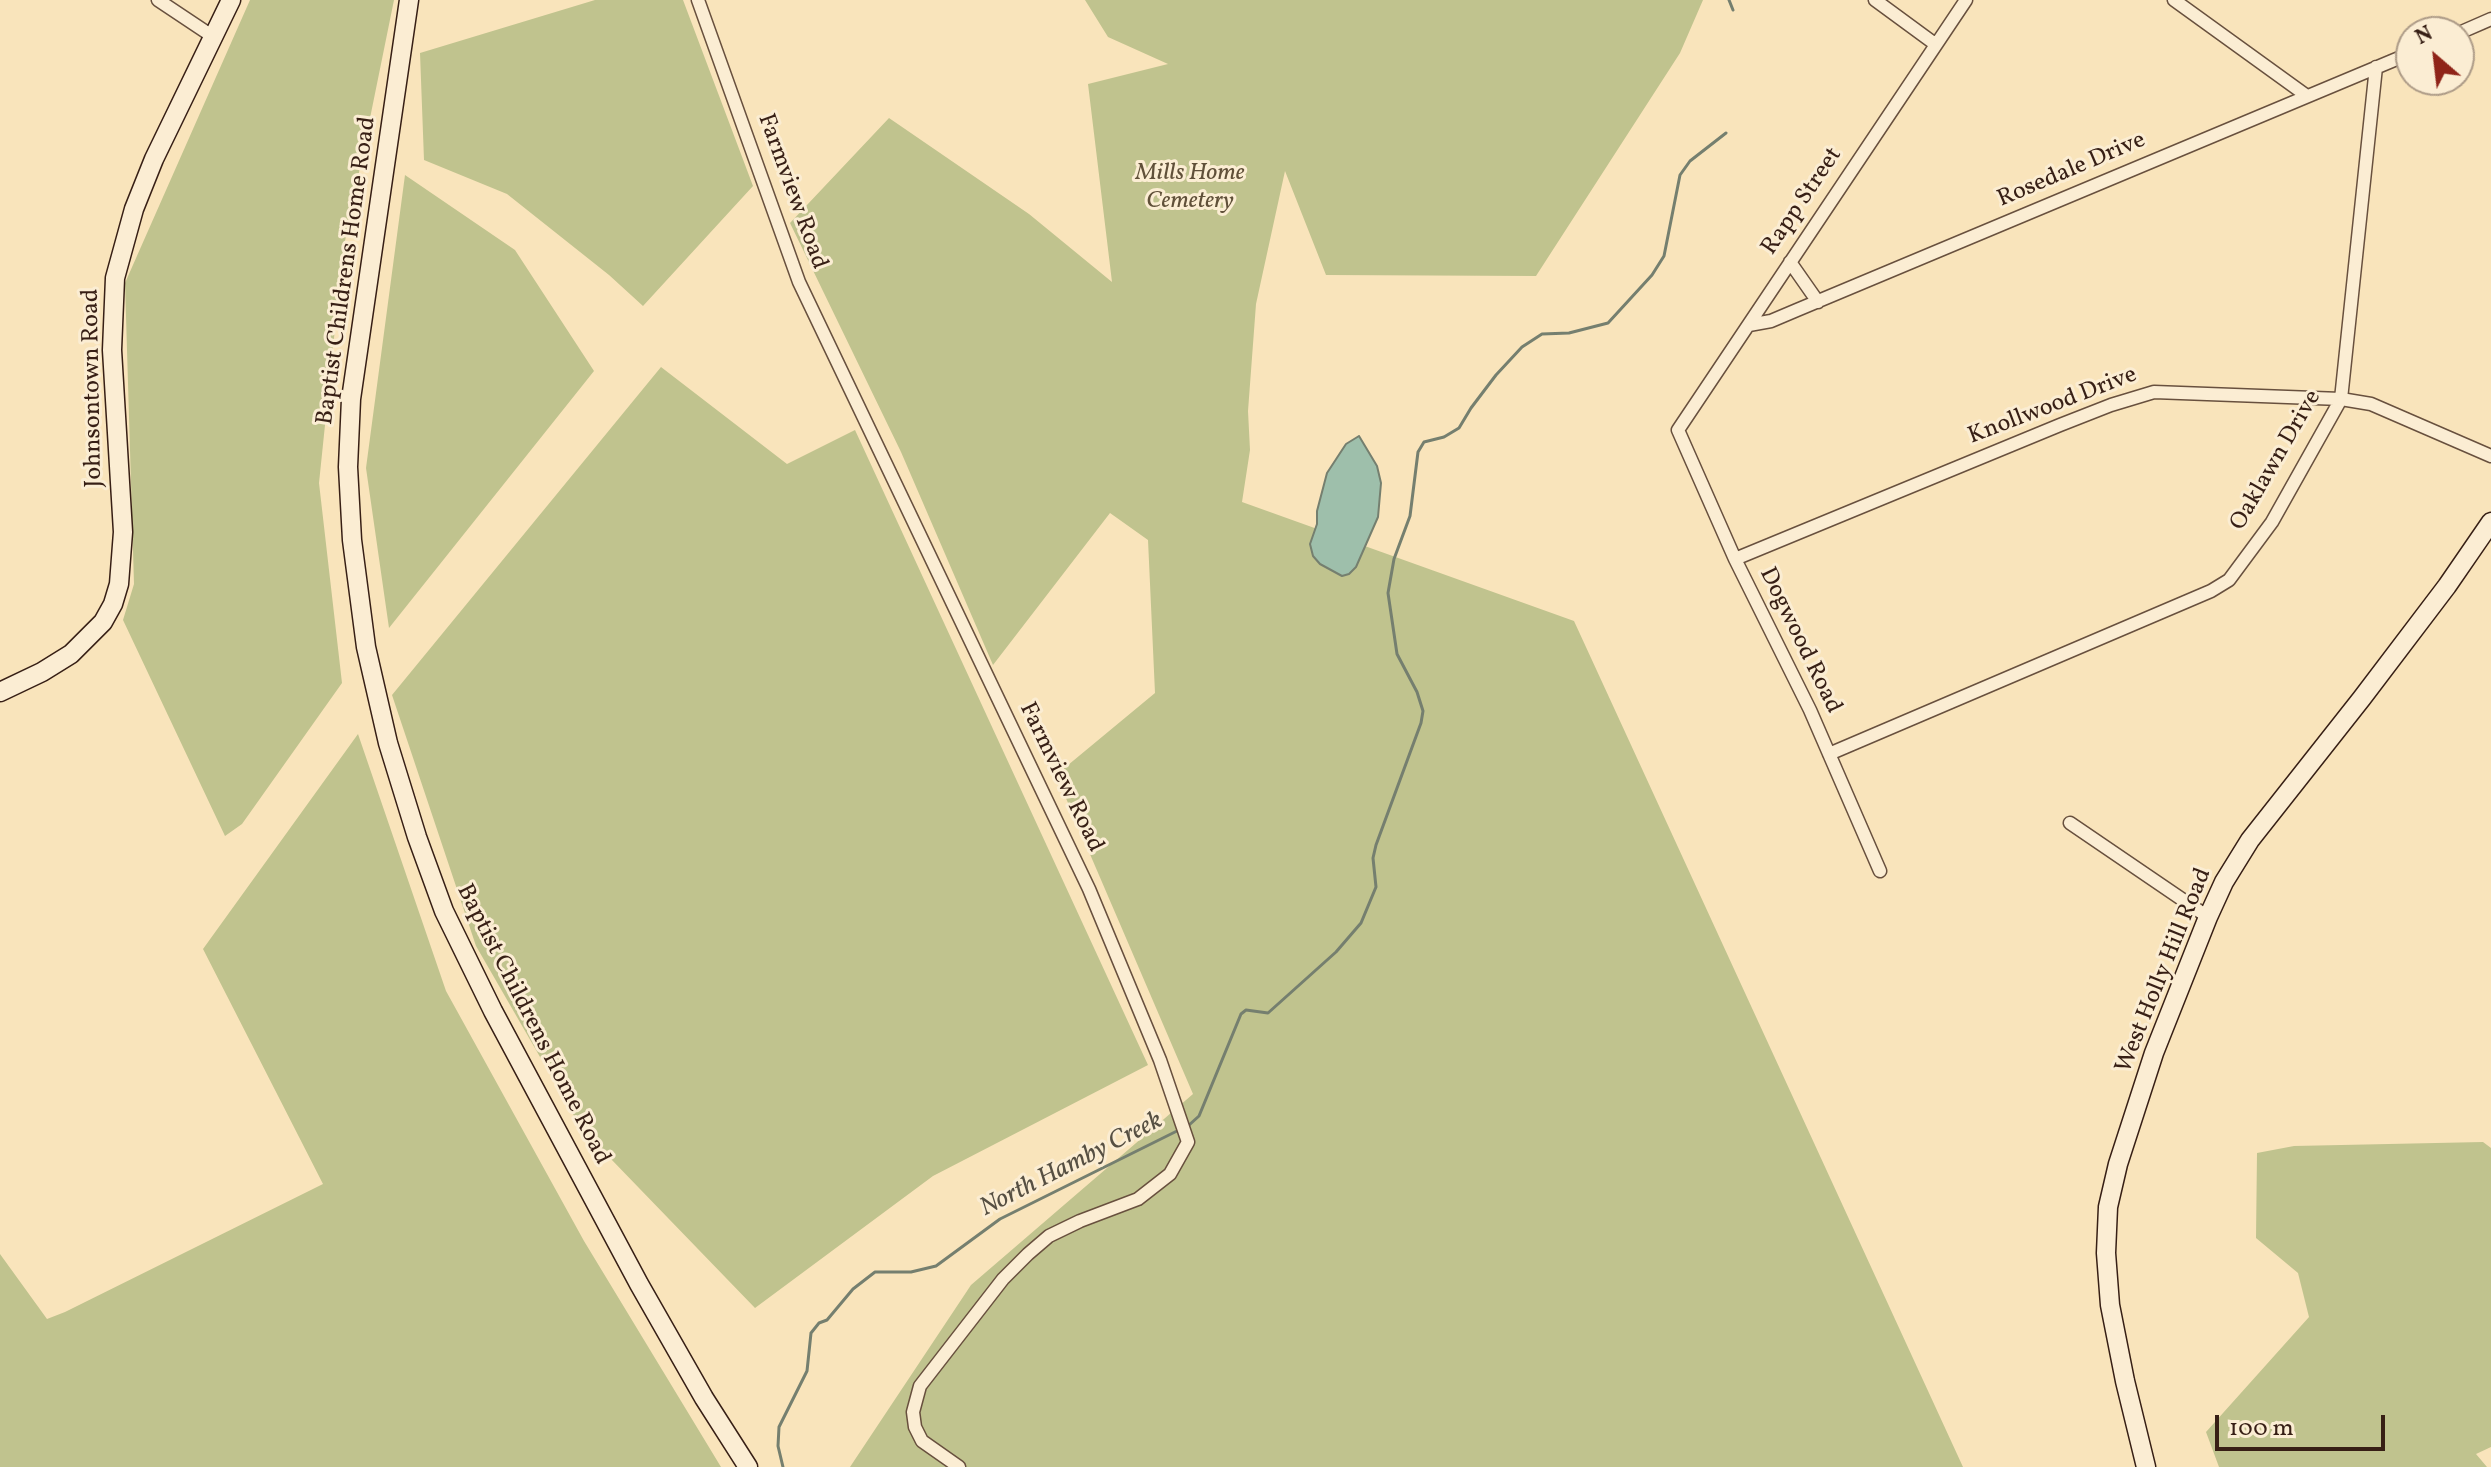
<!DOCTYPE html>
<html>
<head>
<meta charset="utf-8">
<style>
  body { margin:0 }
  #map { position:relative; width:2491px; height:1467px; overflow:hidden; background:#f9e4bb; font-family:Vollkorn,serif }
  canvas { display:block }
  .north { position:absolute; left:2395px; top:16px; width:80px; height:80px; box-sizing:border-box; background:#fbedd3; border:2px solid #ad9b87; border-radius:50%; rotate:332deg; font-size:22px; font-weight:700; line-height:32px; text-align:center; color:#371f15 }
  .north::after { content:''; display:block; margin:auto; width:28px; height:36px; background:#8f2418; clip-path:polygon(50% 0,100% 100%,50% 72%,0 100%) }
  .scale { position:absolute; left:2215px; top:1415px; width:170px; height:36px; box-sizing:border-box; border:4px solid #371f15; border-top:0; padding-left:10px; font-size:24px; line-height:28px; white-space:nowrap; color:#371f15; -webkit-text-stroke:6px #fbedd3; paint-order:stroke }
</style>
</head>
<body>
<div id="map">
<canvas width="2491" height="1467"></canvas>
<div class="north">N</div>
<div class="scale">100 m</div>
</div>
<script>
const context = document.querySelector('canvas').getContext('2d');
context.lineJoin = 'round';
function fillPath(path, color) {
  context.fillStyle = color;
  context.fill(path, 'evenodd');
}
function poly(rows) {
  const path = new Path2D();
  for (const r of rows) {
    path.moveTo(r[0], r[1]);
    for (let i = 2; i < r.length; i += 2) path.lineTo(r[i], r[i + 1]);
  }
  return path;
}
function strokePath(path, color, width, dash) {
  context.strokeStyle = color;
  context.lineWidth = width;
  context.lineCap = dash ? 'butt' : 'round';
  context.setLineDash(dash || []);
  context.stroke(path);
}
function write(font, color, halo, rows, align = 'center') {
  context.font = font + ' Vollkorn,serif';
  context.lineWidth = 6;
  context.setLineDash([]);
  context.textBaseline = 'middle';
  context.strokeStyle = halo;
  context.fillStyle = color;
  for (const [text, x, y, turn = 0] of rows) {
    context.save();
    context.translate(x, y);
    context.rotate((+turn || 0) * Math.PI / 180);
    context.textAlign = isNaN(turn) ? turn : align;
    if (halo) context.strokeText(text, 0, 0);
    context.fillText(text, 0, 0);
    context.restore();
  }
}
fillPath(poly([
  [250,0,394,0,343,251,319,483,342,683,242,824,225,836,123,620,134,584,125,283],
  [595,0,683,0,753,186,643,306,609,275,507,194,424,160,420,53],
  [1085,0,1703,0,1680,53,1536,276,1326,275,1285,171,1256,304,1248,411,1250,450,1242,502,1574,621,1963,1467,850,1467,971,1285,1193,1094,1056,775,1155,693,1148,540,1110,513,993,665,901,452,790,223,889,118,1029,214,1112,282,1088,84,1168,64,1108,37],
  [405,175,515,250,594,371,389,628,366,468],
  [661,367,787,464,855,430,1148,1065,933,1176,755,1308,581,1128,476,946,392,695],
  [358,734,446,991,584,1241,721,1467,0,1467,0,1254,47,1319,65,1312,323,1184,203,949],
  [2483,1142,2491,1148,2491,1447,2476,1454,2487,1467,2219,1467,2206,1432,2309,1317,2298,1273,2256,1238,2257,1153,2294,1146]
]), '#c0c38e');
const water = poly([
  [1359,436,1377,466,1381,483,1378,517,1356,567,1349,574,1342,576,1320,564,1313,556,1310,544,1317,524,1317,511,1327,473,1346,444,1359,436]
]);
fillPath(water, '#9ebfab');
strokePath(water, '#757f6f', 2);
strokePath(poly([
  [1729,0,1733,10],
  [1188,1126,1199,1116,1241,1014,1246,1010,1268,1013,1336,952,1361,923,1376,887,1373,858,1376,845,1421,723,1423,711,1417,692,1397,654,1388,593,1394,559,1410,516,1418,452,1424,442,1444,437,1459,428,1471,408,1496,375,1522,347,1542,334,1569,333,1608,323,1652,275,1664,256,1680,175,1690,161,1726,133],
  [783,1467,778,1446,779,1427,807,1371,811,1333,819,1323,827,1320,853,1289,875,1272,911,1272,936,1266,1000,1219,1181,1129]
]), '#757f6f', 3);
const street = poly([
  [158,0,212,36],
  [698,0,799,282,1089,889,1160,1060,1188,1142,1170,1174,1138,1199,1080,1221,1049,1236,1028,1254,1003,1279,920,1386,913,1412,915,1427,922,1441,959,1467],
  [1875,0,1935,44],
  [2174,0,2307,96],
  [2459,33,2491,19],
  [1790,262,1818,302],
  [1749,325,1771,321,1797,310,2411,53],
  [1735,559,2060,425,2111,405,2154,392,2341,399,2371,404,2491,456],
  [1829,754,2211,591,2229,580,2272,522,2341,399,2376,67],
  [2070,823,2208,917],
  [1880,871,1810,710,1735,559,1678,430,1966,0]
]);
const secondary = poly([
  [409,0,351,399,348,467,352,540,366,647,388,743,417,837,444,911,493,1011,639,1284,704,1398,748,1467],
  [0,692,42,672,71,654,103,622,113,604,119,584,123,532,112,350,115,278,134,209,154,159,231,0],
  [2146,1467,2125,1381,2110,1305,2106,1253,2108,1207,2118,1164,2154,1053,2208,917,2224,882,2250,840,2362,698,2447,586,2491,522]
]);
strokePath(street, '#68503e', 15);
strokePath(secondary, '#371f15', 21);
strokePath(street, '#fbedd3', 12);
strokePath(secondary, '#fbedd3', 18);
write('24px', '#371f15', '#fbedd3', [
  ["Rosedale Drive",2072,171,-23],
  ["Farmview Road",791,192,70],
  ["Rapp Street",1803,202,-56],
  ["Baptist Childrens Home Road",348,271,-82],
  ["Johnsontown Road",94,388,-91],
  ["Knollwood Drive",2053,407,-21],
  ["Oaklawn Drive",2277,461,-60],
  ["Dogwood Road",1799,641,64],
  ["Farmview Road",1060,778,64],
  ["West Holly Hill Road",2165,971,-68],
  ["Baptist Childrens Home Road",532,1025,63]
]);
write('italic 24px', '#605039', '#fbedd3', [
  ["Mills Home",1190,175],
  ["Cemetery",1190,203]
]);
write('italic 26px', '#564f42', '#fbedd3', [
  ["North Hamby Creek",1072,1166,-27]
]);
</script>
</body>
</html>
